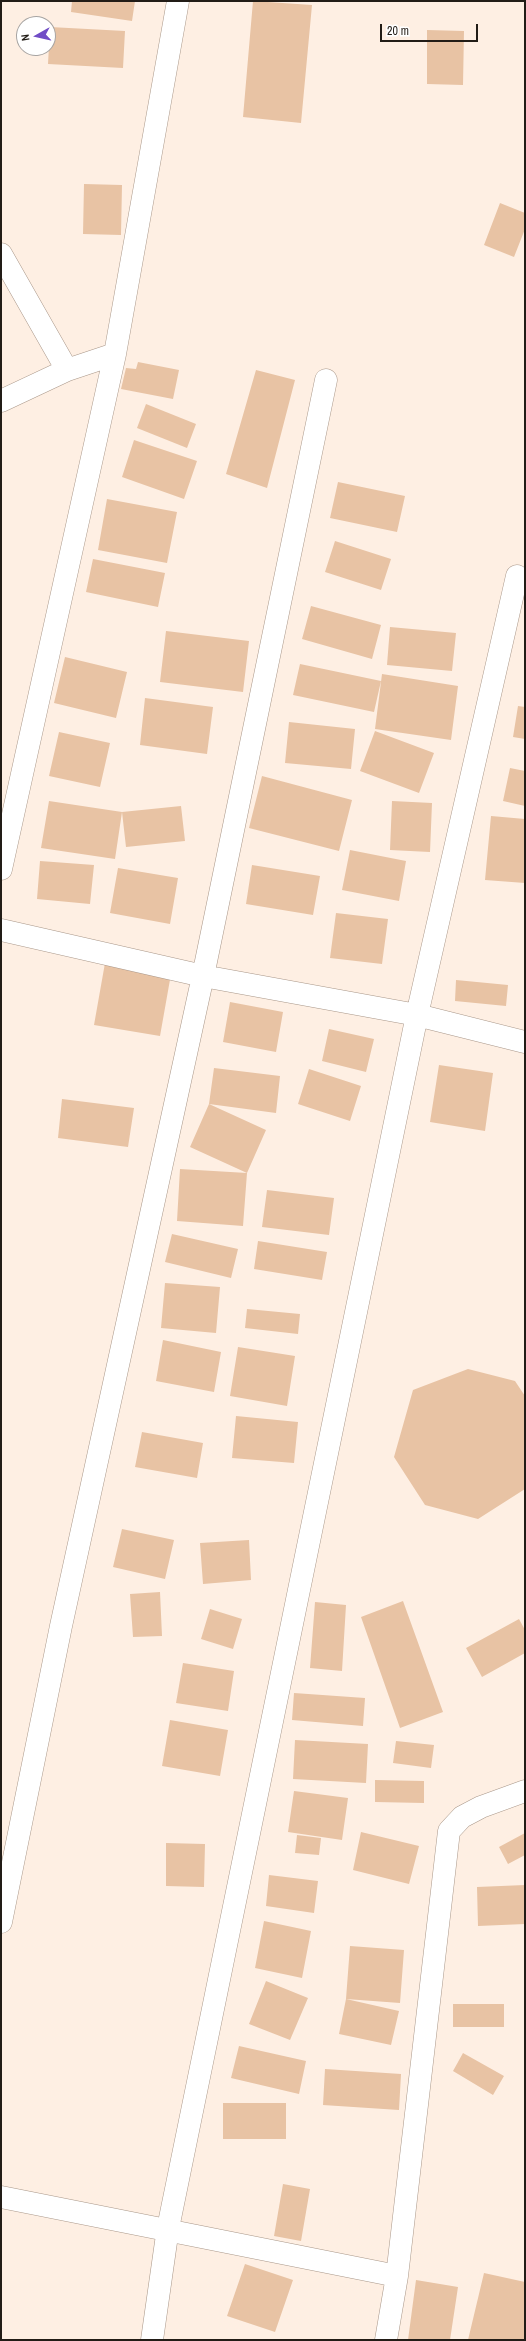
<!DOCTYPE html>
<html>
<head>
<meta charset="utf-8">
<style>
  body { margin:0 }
  #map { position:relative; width:526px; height:2341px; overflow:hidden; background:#feefe3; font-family:"Archivo Narrow",sans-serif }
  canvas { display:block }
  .frame { position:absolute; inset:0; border:2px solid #221c16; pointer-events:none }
  .north { position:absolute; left:16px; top:16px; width:40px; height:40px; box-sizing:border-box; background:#fff; border:1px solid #a7a4a2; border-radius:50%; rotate:262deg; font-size:11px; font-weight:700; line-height:16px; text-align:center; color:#221c16 }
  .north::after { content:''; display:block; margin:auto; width:14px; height:18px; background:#714dc6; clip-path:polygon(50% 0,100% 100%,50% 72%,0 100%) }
  .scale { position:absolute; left:380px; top:24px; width:98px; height:18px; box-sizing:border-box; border:2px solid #221c16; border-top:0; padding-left:5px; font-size:12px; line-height:14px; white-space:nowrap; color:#221c16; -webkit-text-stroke:3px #fff; paint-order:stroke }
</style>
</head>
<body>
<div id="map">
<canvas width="526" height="2341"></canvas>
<div class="frame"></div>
<div class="north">N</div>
<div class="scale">20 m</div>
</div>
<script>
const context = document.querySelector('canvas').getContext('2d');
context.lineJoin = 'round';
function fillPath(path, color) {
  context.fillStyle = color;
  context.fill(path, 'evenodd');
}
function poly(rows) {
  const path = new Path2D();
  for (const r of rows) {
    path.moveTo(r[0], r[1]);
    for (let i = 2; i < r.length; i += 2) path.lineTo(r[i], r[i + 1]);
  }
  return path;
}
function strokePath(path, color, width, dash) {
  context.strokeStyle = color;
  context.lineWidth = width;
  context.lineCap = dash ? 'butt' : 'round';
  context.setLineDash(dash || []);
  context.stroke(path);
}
fillPath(poly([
  [72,1,135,1,132,21,71,12],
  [253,1,312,5,301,123,243,117],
  [50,27,125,31,123,68,48,64],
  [427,30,464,31,463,85,427,84],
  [84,184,122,185,121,235,83,234],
  [500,203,525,213,525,229,514,257,484,245],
  [138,362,179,370,173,399,121,389,126,368,136,369],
  [256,370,295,380,267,488,226,474],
  [146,404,196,424,187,448,137,428],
  [134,440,197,461,184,499,122,477],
  [338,482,405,496,397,532,330,518],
  [107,499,177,512,167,563,98,550],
  [335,541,391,559,381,590,325,572],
  [93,559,165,573,158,607,86,592],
  [311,606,381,625,372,659,302,639],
  [390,627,456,633,452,671,387,665],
  [166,631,249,641,243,692,160,682],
  [65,657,127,672,116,718,54,703],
  [300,664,381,681,374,712,293,695],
  [382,674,458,686,451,740,375,729],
  [145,698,213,707,207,754,140,745],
  [518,706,525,707,525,739,513,737],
  [289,722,355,729,351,769,285,763],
  [375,731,434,753,419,793,360,771],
  [59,732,110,743,100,787,49,776],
  [510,768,525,771,525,806,503,801],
  [262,776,352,800,339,851,249,828],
  [49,801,122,812,115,859,41,848],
  [392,801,432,803,430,852,390,850],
  [181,806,185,841,126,847,122,812],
  [491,816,525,819,525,883,485,880],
  [350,850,406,861,399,901,342,890],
  [40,861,94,865,90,904,37,899],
  [252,865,320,876,313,915,246,904],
  [118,868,178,878,170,924,110,913],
  [336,913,388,919,382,964,330,958],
  [105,963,171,974,160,1036,94,1025],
  [456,980,508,985,506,1006,455,1001],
  [230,1002,283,1012,276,1052,223,1042],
  [329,1029,374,1039,366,1072,322,1061],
  [439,1065,493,1073,485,1131,430,1122],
  [214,1068,280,1076,276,1113,209,1104,266,1130,247,1173,190,1147,209,1104],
  [309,1069,361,1086,350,1121,298,1104],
  [62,1099,134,1108,128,1147,58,1138],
  [180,1169,247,1173,243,1226,177,1221],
  [267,1190,334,1198,329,1235,262,1227],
  [172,1234,238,1249,231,1278,165,1262],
  [258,1241,327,1252,322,1280,254,1269],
  [165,1283,220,1287,216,1333,161,1328],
  [247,1309,300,1314,298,1334,245,1328],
  [163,1340,221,1352,214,1392,156,1381],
  [238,1347,295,1356,287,1406,230,1396],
  [468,1369,515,1381,525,1396,525,1489,478,1519,425,1505,394,1457,413,1390],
  [236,1416,298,1422,294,1463,232,1458],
  [142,1432,203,1443,197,1478,135,1467],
  [122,1529,174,1540,165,1579,113,1567],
  [249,1540,251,1580,203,1584,200,1543],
  [160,1592,162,1636,133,1637,130,1594],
  [403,1601,443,1712,400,1728,361,1617],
  [315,1602,346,1605,342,1671,310,1668],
  [210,1609,242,1619,233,1649,201,1639],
  [519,1619,525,1630,525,1653,482,1677,466,1648],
  [183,1663,234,1671,228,1711,176,1703],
  [294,1693,365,1698,363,1726,292,1720],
  [170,1720,228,1730,220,1776,162,1766],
  [295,1740,368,1744,366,1783,293,1779],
  [396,1741,434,1745,431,1768,393,1763],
  [375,1780,424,1781,424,1803,375,1802],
  [294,1791,348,1798,342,1840,288,1832],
  [361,1832,419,1846,409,1884,353,1870],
  [525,1833,525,1855,508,1864,499,1847],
  [297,1835,321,1838,319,1855,295,1853],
  [166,1843,205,1844,204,1887,166,1886],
  [269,1875,318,1881,314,1913,266,1906],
  [525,1885,525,1924,478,1926,477,1887],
  [264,1921,311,1931,302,1978,255,1968],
  [350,1946,404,1950,400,2003,346,1999],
  [266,1981,308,1998,290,2040,249,2024],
  [346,1999,399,2011,391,2045,339,2034],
  [453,2004,504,2004,504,2027,453,2027],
  [239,2046,306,2061,299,2094,231,2078],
  [463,2053,504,2076,493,2095,453,2071],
  [325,2069,401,2074,399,2110,323,2105],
  [223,2103,286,2103,286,2139,223,2139],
  [283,2184,310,2189,301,2241,274,2236],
  [245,2264,293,2280,275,2332,227,2316],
  [484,2273,525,2282,525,2340,468,2340],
  [416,2280,458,2287,450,2340,408,2340]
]), '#e8c3a4');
const minor = poly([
  [1,254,67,370],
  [1,401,67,370,115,354],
  [1,869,115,354,178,1],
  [1,930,203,976,417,1015,525,1042],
  [1,1922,61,1626,203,976,326,380],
  [1,2197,397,2276],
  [152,2340,168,2228,417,1015,517,576],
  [386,2340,397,2276,449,1831,462,1817,481,1807,525,1791]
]);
strokePath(minor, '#a99789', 23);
strokePath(minor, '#fff', 22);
</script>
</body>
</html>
